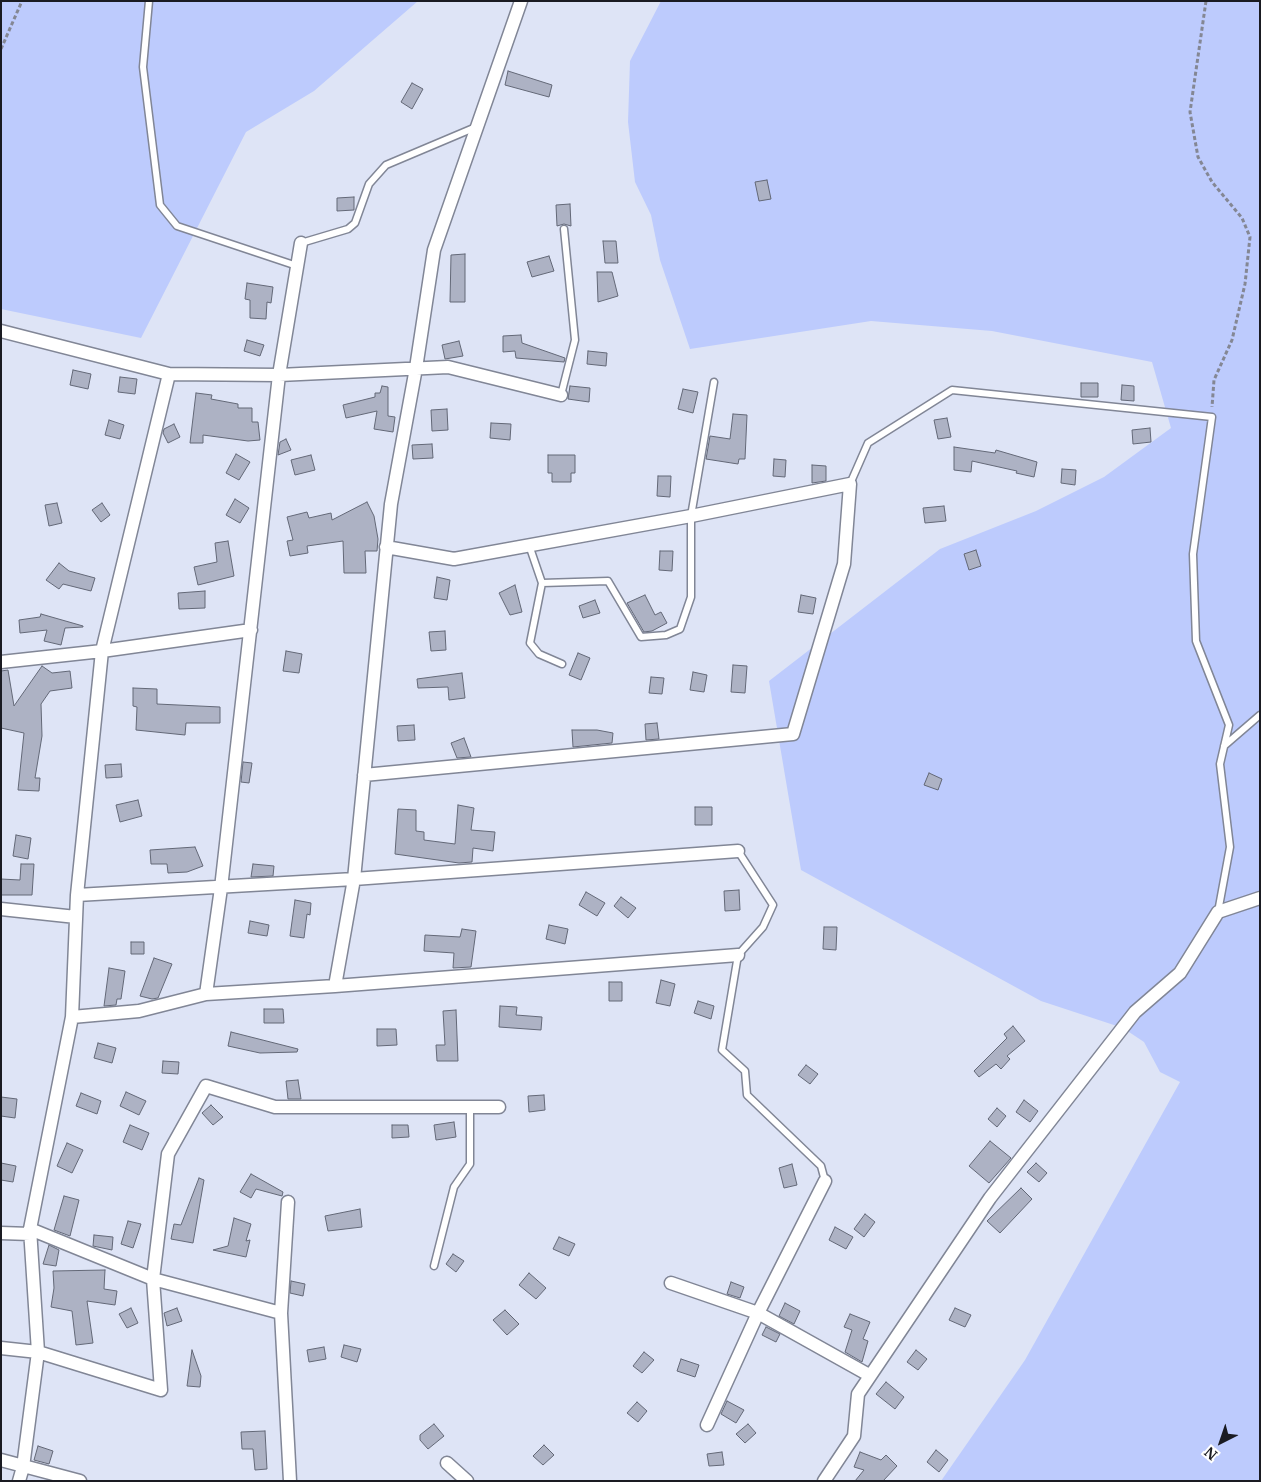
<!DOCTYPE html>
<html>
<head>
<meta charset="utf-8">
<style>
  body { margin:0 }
  #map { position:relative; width:1261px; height:1482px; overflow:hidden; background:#dee4f6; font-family:Merriweather,serif }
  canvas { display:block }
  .frame { position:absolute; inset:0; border:2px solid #1a1b22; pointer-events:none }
  .north { position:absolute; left:1196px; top:1417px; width:50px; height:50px; -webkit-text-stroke:4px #fff; paint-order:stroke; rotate:221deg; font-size:14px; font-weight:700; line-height:20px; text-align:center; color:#1a1b22 }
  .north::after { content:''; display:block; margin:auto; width:18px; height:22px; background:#1a1b22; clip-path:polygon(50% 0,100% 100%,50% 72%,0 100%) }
</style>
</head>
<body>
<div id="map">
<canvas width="1261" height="1482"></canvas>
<div class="frame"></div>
<div class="north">N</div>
</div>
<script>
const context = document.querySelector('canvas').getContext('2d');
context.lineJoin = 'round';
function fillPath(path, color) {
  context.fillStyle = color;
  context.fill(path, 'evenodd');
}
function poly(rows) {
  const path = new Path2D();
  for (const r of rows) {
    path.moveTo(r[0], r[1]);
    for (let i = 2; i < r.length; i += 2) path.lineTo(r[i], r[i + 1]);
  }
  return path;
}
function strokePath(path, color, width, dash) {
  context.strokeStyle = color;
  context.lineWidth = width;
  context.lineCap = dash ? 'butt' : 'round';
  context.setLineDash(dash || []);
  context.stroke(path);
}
fillPath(poly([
  [1,1,418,1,314,91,246,132,141,338,1,309],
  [661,1,1260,1,1260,1481,941,1481,1025,1360,1180,1082,1160,1072,1144,1042,1123,1028,1041,1001,801,870,769,681,940,549,1036,511,1104,477,1171,428,1152,362,992,331,871,321,690,349,660,260,651,215,635,182,628,122,630,61]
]), '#bdcbfd');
const building = poly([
  [508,71,552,85,549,97,505,85,508,71],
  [412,83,423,89,412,109,401,102,412,83],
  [767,180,771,199,759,201,755,182,767,180],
  [354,197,354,210,337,211,337,198,354,197],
  [570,204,571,226,564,224,557,226,556,205,570,204],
  [603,241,616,241,618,263,605,263,603,241],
  [465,254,465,302,450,302,451,255,465,254],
  [549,256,554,271,532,277,527,262,549,256],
  [597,272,612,272,618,296,598,302,597,272],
  [247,283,273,287,271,303,267,302,266,319,250,318,250,300,245,299,247,283],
  [521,335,522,343,565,358,564,362,516,358,515,351,503,352,503,336,521,335],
  [247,340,264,345,260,356,244,351,247,340],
  [459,341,463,356,445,359,442,345,459,341],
  [588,351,607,353,606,366,587,364,588,351],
  [73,370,91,374,88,389,70,385,73,370],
  [120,377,137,379,135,394,118,392,120,377],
  [1081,383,1098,383,1098,397,1081,397,1081,383],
  [1122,385,1134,386,1134,401,1121,400,1122,385],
  [382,386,388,387,388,416,395,417,393,432,374,429,377,411,346,418,343,405,375,397,375,393,380,393,382,386],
  [570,386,590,388,589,402,568,399,570,386],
  [683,389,698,392,693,413,678,409,683,389],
  [196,393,212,395,211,399,238,404,238,408,252,408,252,422,258,422,260,440,248,441,203,435,203,443,190,443,196,393],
  [447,409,448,430,432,431,431,410,447,409],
  [733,414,747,415,745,459,739,459,738,464,706,459,710,436,730,439,733,414],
  [947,418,951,437,938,439,934,420,947,418],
  [109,420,124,425,120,439,105,435,109,420],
  [491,423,511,424,510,440,490,438,491,423],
  [174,424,180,437,168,443,163,433,164,429,174,424],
  [1150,428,1151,442,1133,444,1132,430,1150,428],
  [286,439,291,450,278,455,280,442,286,439],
  [432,444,433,458,413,459,412,445,432,444],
  [954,447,995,453,996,450,1037,462,1034,477,1016,473,1017,471,972,461,971,472,954,470,954,447],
  [236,454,250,462,239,480,226,473,236,454],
  [311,455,315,470,295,475,291,460,311,455],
  [548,455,575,455,575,473,571,473,571,482,552,482,552,473,548,473,548,455],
  [774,459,786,460,785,477,773,476,774,459],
  [812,465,826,466,826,481,812,483,812,465],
  [1062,469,1076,470,1075,485,1061,483,1062,469],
  [658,476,671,476,670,497,657,496,658,476],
  [235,499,249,508,240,523,226,515,235,499],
  [367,502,374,516,378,539,377,551,365,551,366,573,344,573,343,541,307,546,308,553,290,556,287,541,293,540,287,517,307,512,309,518,331,513,332,520,367,502],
  [57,503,62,523,49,526,45,505,57,503],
  [102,503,110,515,101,522,92,510,102,503],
  [944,506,946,521,925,523,923,508,944,506],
  [228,541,234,576,198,585,194,567,217,562,215,543,228,541],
  [976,550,981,566,969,570,964,554,976,550],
  [660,551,673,551,672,571,659,570,660,551],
  [59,563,69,571,95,578,91,591,63,584,59,589,46,580,59,563],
  [437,577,450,580,447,600,434,598,437,577],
  [515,585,522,612,510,615,499,593,515,585],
  [205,591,205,608,179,609,178,593,205,591],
  [645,595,655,615,661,612,667,623,652,631,644,632,627,603,645,595],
  [801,595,816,598,813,614,798,612,801,595],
  [595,600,600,613,583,618,579,606,595,600],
  [41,614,83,626,83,627,65,628,61,645,44,641,47,630,20,633,19,620,40,617,41,614],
  [445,631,446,650,431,651,429,632,445,631],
  [286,651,302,654,299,673,283,671,286,651],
  [578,653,590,658,581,680,569,675,578,653],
  [733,665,747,666,745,693,731,692,733,665],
  [42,666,52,673,70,671,72,688,50,691,41,704,42,736,35,778,40,778,39,791,18,790,24,733,1,728,1,671,8,670,14,706,42,666],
  [693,672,707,675,704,692,690,690,693,672],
  [462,673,465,698,449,700,448,687,418,688,417,679,462,673],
  [651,677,664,678,662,694,649,693,651,677],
  [133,688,157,689,157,704,220,707,220,723,186,723,185,735,136,730,137,707,133,706,133,688],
  [657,723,659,739,646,740,645,724,657,723],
  [414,725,415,740,398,741,397,726,414,725],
  [572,730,597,730,613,733,612,743,573,747,572,730],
  [464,738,471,757,457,758,451,743,464,738],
  [243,762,252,763,249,783,241,782,243,762],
  [121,764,122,777,106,778,105,765,121,764],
  [929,773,942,779,938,790,924,785,929,773],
  [138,800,142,816,120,822,116,805,138,800],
  [458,805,474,808,471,830,495,832,493,851,473,848,472,862,459,863,395,854,398,809,416,810,416,831,424,832,424,840,455,844,458,805],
  [695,807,712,807,712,825,695,825,695,807],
  [16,835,31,838,28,859,13,856,16,835],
  [195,847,203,866,187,872,168,873,167,864,151,864,150,850,195,847],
  [21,864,34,864,32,895,1,895,1,879,20,880,21,864],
  [253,864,274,866,273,876,251,877,253,864],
  [739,890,740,910,725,911,724,891,739,890],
  [586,892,605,903,597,916,579,905,586,892],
  [621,897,636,908,628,918,614,906,621,897],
  [295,900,311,903,310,915,307,914,304,938,290,936,295,900],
  [250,921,269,925,267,936,248,933,250,921],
  [549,925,568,929,565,944,546,939,549,925],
  [824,927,837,927,836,950,823,949,824,927],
  [462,929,476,931,471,967,453,968,454,953,424,951,425,935,460,937,462,929],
  [131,942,144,942,144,954,131,954,131,942],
  [154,958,172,964,158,998,152,999,140,996,154,958],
  [109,968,125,971,121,999,117,999,116,1005,104,1006,109,968],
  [661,980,675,984,670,1006,656,1003,661,980],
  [609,982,622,982,622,1001,609,1001,609,982],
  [698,1001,714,1006,711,1019,694,1013,698,1001],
  [500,1006,517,1007,516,1015,542,1017,541,1030,499,1027,500,1006],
  [264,1009,283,1009,284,1023,264,1023,264,1009],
  [456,1010,458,1061,437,1061,436,1045,445,1045,443,1011,456,1010],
  [1013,1026,1025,1041,1007,1056,1010,1059,1001,1069,996,1064,979,1077,974,1071,1007,1038,1004,1034,1013,1026],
  [377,1029,396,1029,397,1045,377,1046,377,1029],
  [231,1032,298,1049,297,1052,260,1053,228,1046,231,1032],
  [98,1043,116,1048,112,1063,94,1058,98,1043],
  [163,1061,179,1062,178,1074,162,1073,163,1061],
  [806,1065,818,1074,810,1084,798,1075,806,1065],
  [298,1080,301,1099,288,1099,286,1081,298,1080],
  [126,1092,146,1101,139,1115,120,1106,126,1092],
  [81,1093,101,1101,97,1114,76,1106,81,1093],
  [544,1095,545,1110,529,1112,528,1096,544,1095],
  [1,1097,17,1099,15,1118,1,1116,1,1097],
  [1024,1100,1038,1111,1030,1122,1016,1112,1024,1100],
  [211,1105,223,1117,213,1125,202,1113,211,1105],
  [997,1108,1006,1116,997,1127,988,1119,997,1108],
  [454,1122,456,1137,436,1140,434,1125,454,1122],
  [130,1125,149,1133,142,1150,123,1142,130,1125],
  [392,1125,408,1125,409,1137,392,1138,392,1125],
  [990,1141,1011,1158,989,1183,969,1166,990,1141],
  [67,1143,83,1150,72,1173,57,1166,67,1143],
  [1,1163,16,1166,13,1182,1,1180,1,1163],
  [1036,1163,1047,1173,1039,1182,1027,1172,1036,1163],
  [792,1164,797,1185,784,1188,779,1168,792,1164],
  [251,1174,283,1192,282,1196,256,1189,251,1198,240,1192,251,1174],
  [199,1178,204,1180,193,1243,171,1239,174,1224,181,1225,199,1178],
  [1021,1188,1032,1199,1000,1233,987,1221,1021,1188],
  [64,1196,79,1200,70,1236,54,1230,64,1196],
  [360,1209,362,1227,328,1231,325,1216,360,1209],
  [865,1214,875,1222,864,1237,854,1229,865,1214],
  [234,1218,251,1224,246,1241,250,1240,246,1257,213,1250,228,1246,234,1218],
  [128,1221,141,1224,133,1248,121,1244,128,1221],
  [835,1227,853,1237,846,1249,829,1240,835,1227],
  [94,1235,113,1237,112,1250,93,1246,94,1235],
  [559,1237,575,1244,569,1256,553,1249,559,1237],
  [49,1245,59,1250,56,1266,43,1264,49,1245],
  [453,1254,464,1261,456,1272,446,1264,453,1254],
  [105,1270,104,1289,117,1291,115,1305,87,1301,93,1343,76,1345,72,1311,51,1307,54,1288,53,1271,105,1270],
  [529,1273,546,1288,536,1299,519,1285,529,1273],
  [291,1281,305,1284,303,1296,290,1293,291,1281],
  [731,1282,744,1287,740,1298,727,1294,731,1282],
  [785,1303,800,1311,794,1324,779,1316,785,1303],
  [131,1308,138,1323,127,1328,119,1314,131,1308],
  [177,1308,182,1321,167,1326,164,1313,177,1308],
  [955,1308,971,1315,965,1327,949,1320,955,1308],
  [505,1310,519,1324,507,1335,493,1320,505,1310],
  [850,1314,870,1322,863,1339,868,1341,862,1362,845,1352,852,1330,844,1327,850,1314],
  [766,1327,780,1334,776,1342,762,1335,766,1327],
  [344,1345,361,1349,357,1362,341,1357,344,1345],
  [324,1347,326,1359,309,1362,307,1350,324,1347],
  [192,1350,201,1376,200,1387,187,1386,192,1350],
  [916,1350,927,1359,918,1370,907,1362,916,1350],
  [644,1352,654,1360,642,1373,633,1366,644,1352],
  [681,1359,699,1365,695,1377,677,1371,681,1359],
  [886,1382,904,1397,895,1409,876,1394,886,1382],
  [727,1401,744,1410,736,1423,721,1414,727,1401],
  [637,1402,647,1411,638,1422,627,1413,637,1402],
  [434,1424,444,1436,428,1449,420,1440,420,1435,434,1424],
  [748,1424,756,1433,745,1443,736,1434,748,1424],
  [265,1431,267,1469,255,1470,253,1449,242,1449,241,1432,265,1431],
  [544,1445,554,1455,543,1465,533,1456,544,1445],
  [38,1446,53,1451,49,1464,34,1460,38,1446],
  [936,1450,948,1460,939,1472,927,1462,936,1450],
  [722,1452,724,1465,709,1466,707,1454,722,1452],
  [860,1452,881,1460,886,1455,897,1466,883,1481,855,1481,864,1470,854,1467,860,1452]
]);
fillPath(building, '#adb2c4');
strokePath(building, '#636877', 1);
const lane = poly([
  [149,1,143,67,160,205,177,226,297,266],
  [301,243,348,229,355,223,369,184,386,165,476,127],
  [561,395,575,340,564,229],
  [850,484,868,443,952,390,1212,417,1193,554,1196,641,1229,725,1220,764,1230,847,1218,912],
  [529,545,542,583,608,581,641,637,666,635,680,629,691,597,691,516,714,382],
  [542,583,530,643,539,654,562,664],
  [1224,746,1260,715],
  [738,851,773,905,763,927,738,955,722,1050,745,1071,747,1095,821,1166,825,1181],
  [434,1266,454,1187,470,1164,470,1105]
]);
const street = poly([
  [1,331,169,374,279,375,448,367,561,395],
  [1,662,102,651,251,630],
  [364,775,793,734,844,564,850,484,691,516,454,559,386,547],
  [77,895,354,879,738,851],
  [1,909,76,917],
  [335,986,354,879,391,504,416,368,434,250,521,1],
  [206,994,221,888,279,375,301,243],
  [72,1017,139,1011,206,994,335,986,738,955],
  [288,1202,281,1313,290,1481],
  [30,1229,153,1279,281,1313],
  [1,1233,30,1234],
  [671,1283,758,1313,869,1375],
  [1,1348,38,1352,161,1390,153,1279,168,1154,206,1086,275,1107,499,1107],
  [707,1425,758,1313,825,1181],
  [1,1460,80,1481],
  [447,1463,467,1481],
  [19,1481,23,1467,38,1352,30,1229,72,1017,77,895,102,651,169,374],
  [824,1481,854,1436,858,1394,990,1198,1135,1012,1180,973,1218,912,1260,898]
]);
strokePath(lane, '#818696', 9);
strokePath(street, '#818696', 15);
strokePath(poly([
  [1206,1,1190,112,1198,157,1212,182,1242,218,1250,237,1245,284,1232,340,1214,380,1212,407],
  [1,49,22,1]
]), '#848794', 3, [4, 2.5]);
strokePath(lane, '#fff', 6);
strokePath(street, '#fff', 12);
</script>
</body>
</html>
